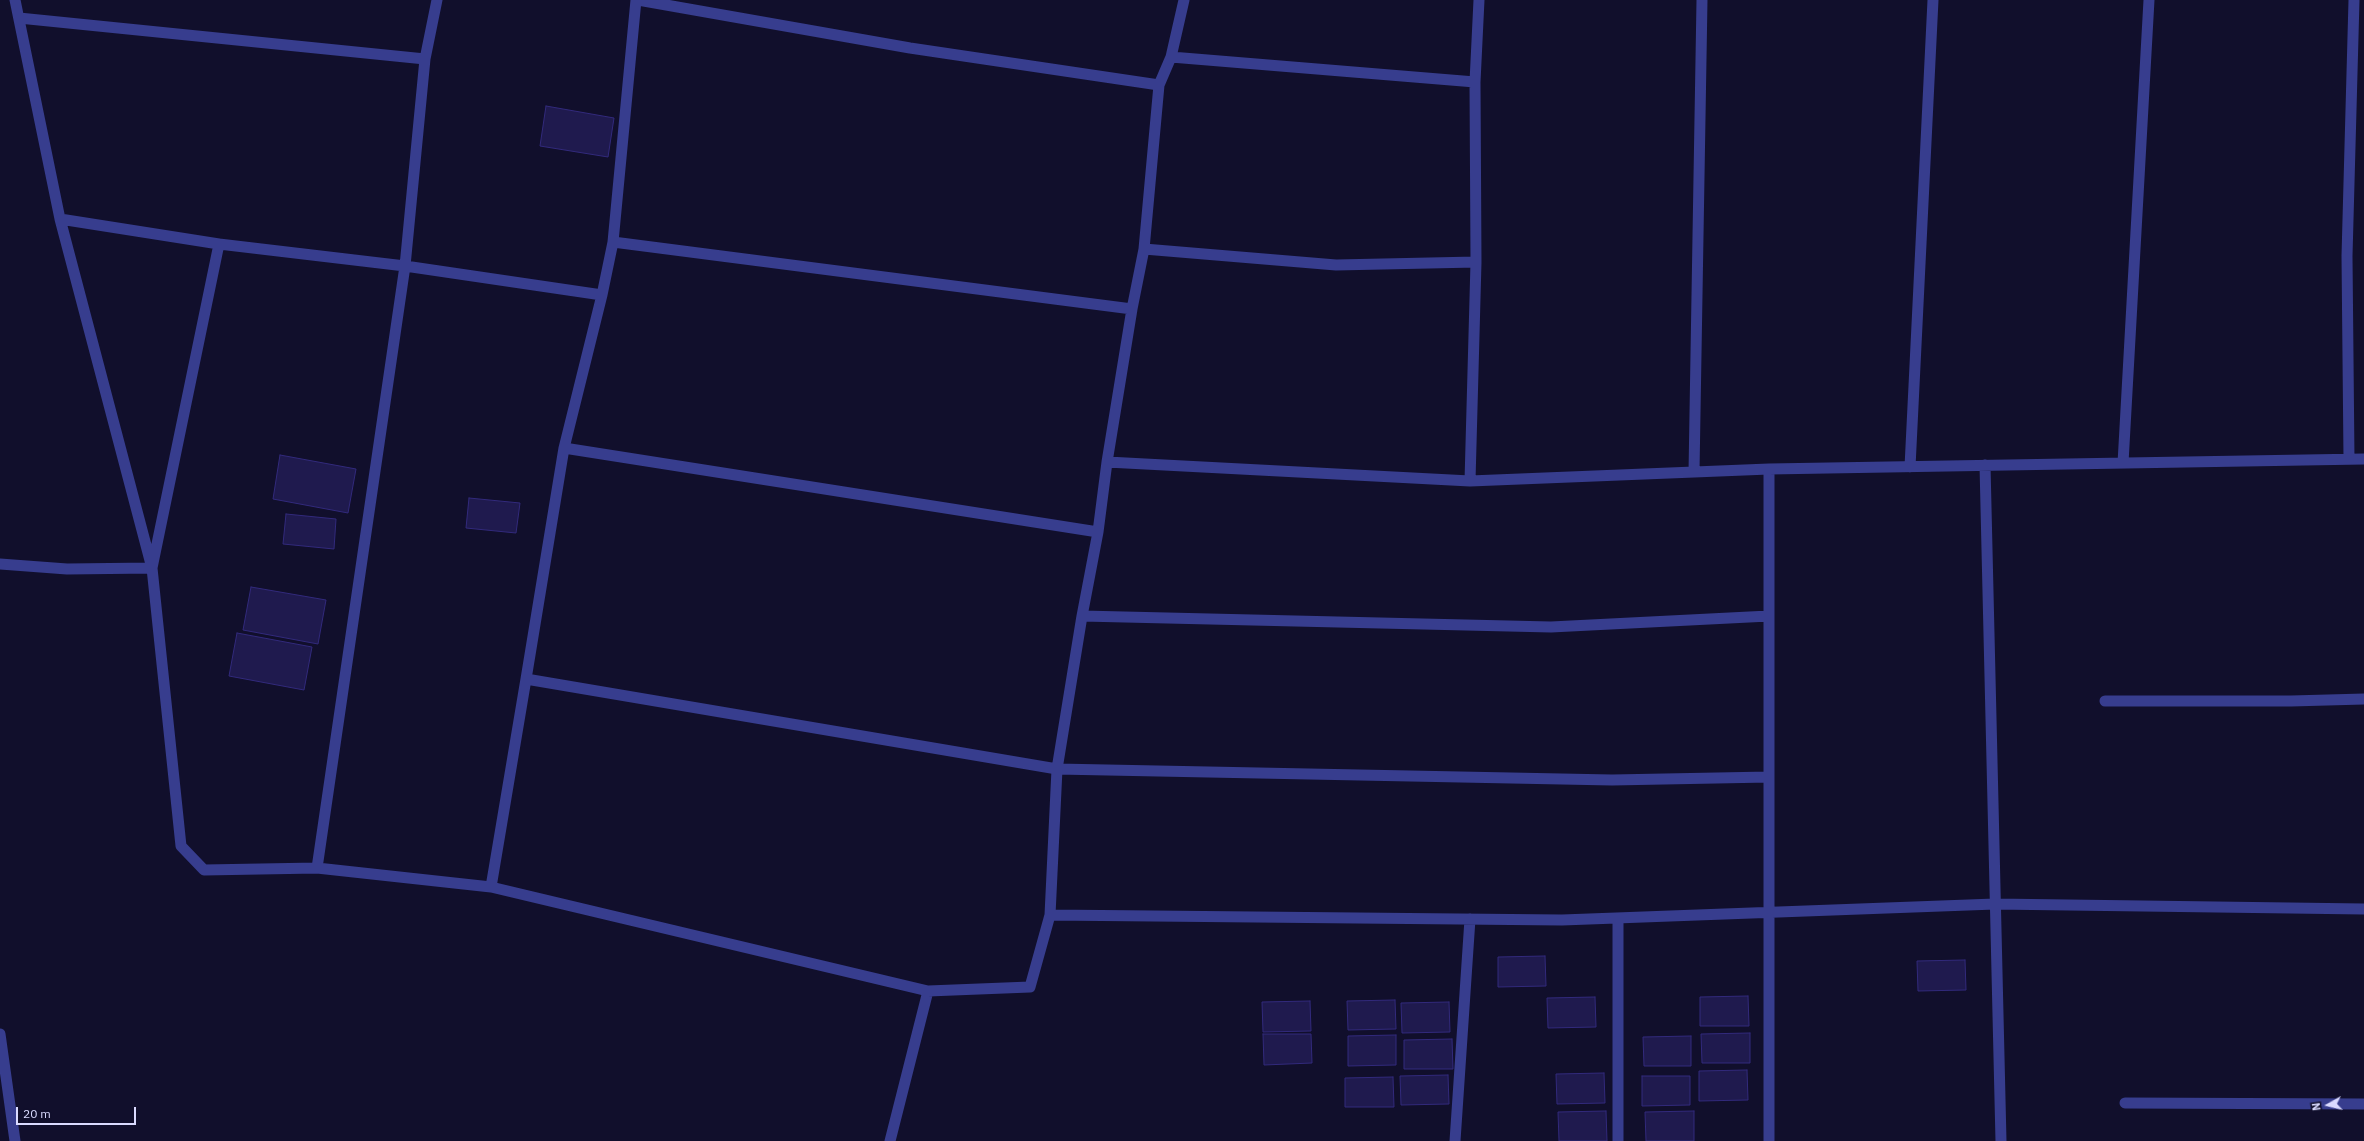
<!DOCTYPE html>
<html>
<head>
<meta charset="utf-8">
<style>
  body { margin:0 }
  #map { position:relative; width:2364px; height:1141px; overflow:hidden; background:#110f2c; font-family:"IBM Plex Sans",sans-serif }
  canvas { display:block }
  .north { position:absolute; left:2308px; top:1085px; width:40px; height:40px; -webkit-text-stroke:3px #110f2c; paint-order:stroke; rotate:262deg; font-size:11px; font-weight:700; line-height:16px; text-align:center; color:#dadaff }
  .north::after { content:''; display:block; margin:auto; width:14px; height:18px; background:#dadaff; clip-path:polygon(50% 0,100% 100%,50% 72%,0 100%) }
  .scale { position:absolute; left:16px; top:1107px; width:120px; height:18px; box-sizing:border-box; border:2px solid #dadaff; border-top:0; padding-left:5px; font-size:12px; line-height:14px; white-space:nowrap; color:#dadaff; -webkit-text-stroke:3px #110f2c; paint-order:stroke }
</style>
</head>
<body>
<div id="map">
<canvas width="2364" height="1141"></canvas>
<div class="north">N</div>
<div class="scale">20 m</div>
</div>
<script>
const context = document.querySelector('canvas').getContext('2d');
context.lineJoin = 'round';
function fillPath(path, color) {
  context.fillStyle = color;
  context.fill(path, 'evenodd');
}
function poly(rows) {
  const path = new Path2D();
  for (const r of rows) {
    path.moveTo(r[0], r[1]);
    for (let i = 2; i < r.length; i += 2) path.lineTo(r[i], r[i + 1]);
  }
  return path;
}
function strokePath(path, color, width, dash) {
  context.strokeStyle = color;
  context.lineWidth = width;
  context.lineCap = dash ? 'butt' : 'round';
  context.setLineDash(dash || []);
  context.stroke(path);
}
const building = poly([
  [546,106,614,118,608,157,540,146,546,106],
  [280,455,356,469,348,513,273,499,280,455],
  [469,498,520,503,516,533,466,528,469,498],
  [286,514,336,519,334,549,283,544,286,514],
  [251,587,326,600,318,644,243,630,251,587],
  [237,633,312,647,304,690,229,676,237,633],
  [1545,956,1546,986,1498,987,1498,957,1545,956],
  [1965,960,1966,990,1918,991,1917,961,1965,960],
  [1748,996,1749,1026,1700,1026,1700,997,1748,996],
  [1595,997,1596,1027,1548,1028,1547,998,1595,997],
  [1395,1000,1396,1029,1348,1030,1347,1001,1395,1000],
  [1310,1001,1311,1031,1263,1032,1262,1002,1310,1001],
  [1449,1002,1450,1032,1402,1033,1401,1003,1449,1002],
  [1750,1033,1750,1063,1702,1063,1701,1034,1750,1033],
  [1263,1034,1311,1034,1312,1063,1264,1065,1263,1034],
  [1396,1035,1396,1065,1348,1066,1348,1036,1396,1035],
  [1691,1036,1691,1066,1644,1066,1643,1037,1691,1036],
  [1452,1039,1453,1069,1404,1069,1404,1040,1452,1039],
  [1747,1070,1748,1100,1699,1101,1699,1071,1747,1070],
  [1604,1073,1605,1103,1557,1104,1556,1074,1604,1073],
  [1448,1075,1449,1104,1401,1105,1400,1076,1448,1075],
  [1642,1076,1690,1076,1690,1105,1642,1106,1642,1076],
  [1393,1077,1394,1107,1345,1107,1345,1078,1393,1077],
  [1606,1111,1607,1141,1559,1141,1558,1112,1606,1111],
  [1694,1111,1694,1141,1646,1141,1645,1112,1694,1111]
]);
fillPath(building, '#1f1a4e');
strokePath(building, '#322a7c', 1);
strokePath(poly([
  [638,0,910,48,1159,85],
  [19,18,425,59],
  [1171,57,1475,82],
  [60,219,219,244,405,266,602,295],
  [613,242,1132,309,1107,462,1098,532,1082,616,1057,769,526,679,564,448,602,295,613,242,636,0],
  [219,244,152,568,181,846,204,870,317,868,405,266,425,59,437,0],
  [1144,249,1336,265,1476,262],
  [1132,309,1144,249,1159,85,1171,57,1184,0],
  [564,448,1098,532],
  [2349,459,2347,256,2354,0],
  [1107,462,1470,481,1769,469],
  [2123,463,2149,0],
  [1985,465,2001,1141],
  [1910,467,1933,0],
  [1694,472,1702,0],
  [1470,481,1476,262,1475,82,1479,0],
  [0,564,67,569,152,568,60,219,15,0],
  [1082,616,1551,627,1769,616],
  [526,679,491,887,928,991],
  [2105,701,2291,701,2364,699],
  [1769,777,1612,780,1057,769,1050,915,1562,920,1995,904,2364,909],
  [317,868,491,887],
  [0,1034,15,1141],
  [2125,1103,2364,1104],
  [890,1141,928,991,1030,987,1050,915],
  [1455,1141,1470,919],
  [1618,1141,1618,918],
  [1769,1141,1769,469,2364,459]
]), '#373d8e', 11);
</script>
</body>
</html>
